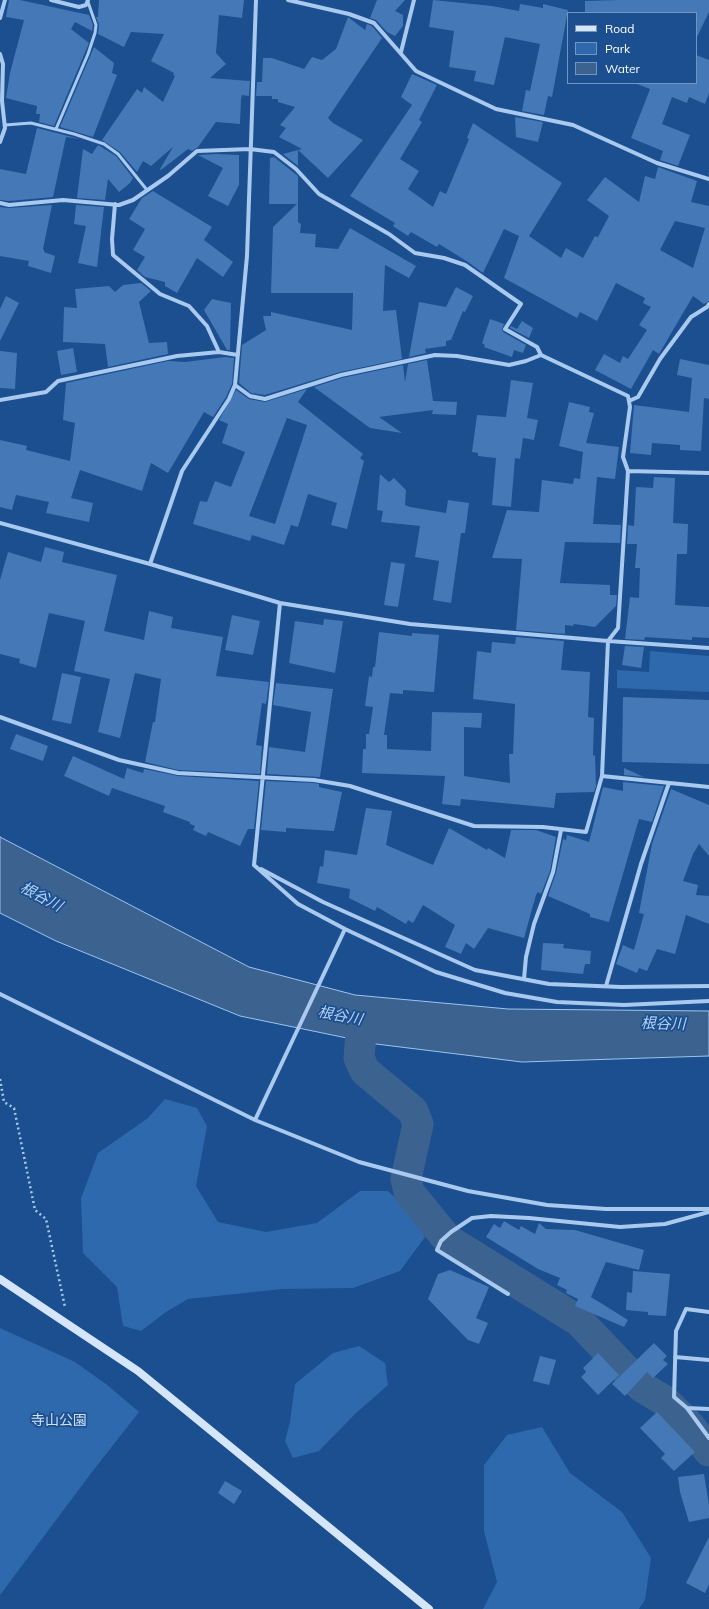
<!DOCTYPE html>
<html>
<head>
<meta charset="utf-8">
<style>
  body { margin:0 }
  #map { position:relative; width:709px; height:1609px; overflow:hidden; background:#1b4f8f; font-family:Mulish,sans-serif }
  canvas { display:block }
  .legend { position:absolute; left:567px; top:12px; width:130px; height:72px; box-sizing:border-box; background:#1b4f8f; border:1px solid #7695bc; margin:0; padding:5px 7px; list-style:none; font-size:12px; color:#fff }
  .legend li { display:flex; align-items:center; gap:8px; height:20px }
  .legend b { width:20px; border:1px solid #7695bc }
</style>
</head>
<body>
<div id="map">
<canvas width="709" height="1609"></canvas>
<ul class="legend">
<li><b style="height:5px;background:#d6e6fa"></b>Road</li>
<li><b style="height:11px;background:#2e69ad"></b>Park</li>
<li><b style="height:11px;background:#3c6290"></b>Water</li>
</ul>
</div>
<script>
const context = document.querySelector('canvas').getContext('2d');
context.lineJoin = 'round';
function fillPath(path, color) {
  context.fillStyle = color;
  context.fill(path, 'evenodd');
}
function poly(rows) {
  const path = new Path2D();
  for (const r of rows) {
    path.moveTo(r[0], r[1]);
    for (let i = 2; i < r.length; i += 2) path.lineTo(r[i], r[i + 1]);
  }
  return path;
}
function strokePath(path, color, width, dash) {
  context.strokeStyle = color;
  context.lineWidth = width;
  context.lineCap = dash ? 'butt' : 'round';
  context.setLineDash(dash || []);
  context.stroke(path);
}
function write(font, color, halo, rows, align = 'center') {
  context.font = font + ' Mulish,"Noto Sans JP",sans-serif';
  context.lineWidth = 3.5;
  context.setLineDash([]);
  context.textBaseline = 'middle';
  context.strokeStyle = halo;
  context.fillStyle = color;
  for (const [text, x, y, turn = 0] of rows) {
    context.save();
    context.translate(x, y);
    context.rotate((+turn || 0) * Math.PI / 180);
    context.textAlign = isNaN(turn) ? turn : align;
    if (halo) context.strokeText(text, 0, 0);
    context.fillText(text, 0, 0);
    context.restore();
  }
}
fillPath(poly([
  [650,651,709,656,709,692,617,688,617,670,649,672],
  [165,1099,197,1108,207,1126,196,1186,218,1222,266,1232,317,1223,360,1191,388,1191,418,1218,425,1237,400,1271,353,1288,282,1289,188,1299,166,1312,141,1331,123,1326,117,1287,83,1253,81,1198,98,1153,148,1118],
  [0,1328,75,1362,106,1384,139,1412,92,1472,0,1595],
  [359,1346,385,1363,388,1385,355,1414,319,1451,293,1458,285,1441,290,1422,295,1384,333,1353],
  [542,1427,570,1473,622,1512,651,1558,645,1600,639,1609,483,1609,497,1582,484,1531,484,1465,507,1435]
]), '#2e69ad');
const water = poly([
  [0,837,249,967,355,995,508,1009,709,1011,709,1056,522,1062,376,1044,240,1016,56,941,0,913,0,837]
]);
fillPath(water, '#3c6290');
strokePath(water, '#9cc4f0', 1);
strokePath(poly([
  [362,1021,359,1058,365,1071,413,1111,418,1124,406,1179,409,1192,448,1240,579,1321,642,1387,665,1401,689,1425,709,1451]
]), '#3c6290', 31);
fillPath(poly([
  [9,0,20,0,89,15,93,25,92,31,75,22,71,29,89,43,54,126,39,122,40,114,36,114,37,106,6,98,10,73,24,20,6,17],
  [99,0,244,0,242,18,219,15,216,53,226,64,210,78,250,81,249,96,242,95,241,99,240,124,216,122,198,147,192,151,188,149,161,170,160,169,173,147,151,166,143,161,137,172,120,152,102,140,137,89,142,93,144,87,163,102,175,76,173,75,174,73,151,61,164,34,131,32,124,47,98,34,99,25,96,17,98,17],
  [377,0,405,0,395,11,403,15,403,26,395,36,387,32,376,20,370,18],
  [433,0,492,6,519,11,520,4,543,8,543,4,568,10,552,97,548,96,544,115,522,111,526,90,530,91,540,44,505,37,494,85,474,81,476,71,449,67,454,31,429,27],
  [619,0,709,0,709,12,696,39,696,13,585,13,585,1],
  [348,17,365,30,367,24,372,26,382,38,328,118,333,123,363,140,328,178,298,150,298,166,283,154,302,149,279,137,286,128,280,125,295,107,278,102,278,99,272,99,272,96,256,96,257,82,262,82,263,58,272,58,304,69,312,57,322,60,336,49],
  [94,47,114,63,112,73,117,75,93,137,60,127],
  [696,55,709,60,709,93,705,104,689,97,687,103,672,97,662,124,690,135,678,166,660,160,663,151,631,138,650,89,637,84,696,83],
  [412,74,437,85,419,120,422,122,400,159,419,171,408,189,433,207,440,191,446,194,469,139,467,138,473,123,562,183,529,236,561,258,566,248,583,258,595,236,598,237,609,216,587,200,605,177,639,202,645,176,655,179,658,167,697,181,691,202,709,206,709,301,704,304,693,296,659,354,653,350,631,389,595,370,604,354,620,363,623,356,628,359,647,330,639,325,651,307,643,303,645,298,616,283,597,321,580,312,577,318,504,278,519,236,504,229,483,273,468,262,439,244,437,247,411,232,408,236,393,226,395,223,350,196,412,105,401,97],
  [675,221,705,228,693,268,660,250],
  [515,117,543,122,538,142,516,137],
  [37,128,80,139,66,137,53,197,9,201,0,200,0,169,26,174],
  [98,145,116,156,133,178,130,183,119,192,108,179,105,200,77,198,83,149,92,154],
  [216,154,239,155,239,185,228,206,208,196,223,168,198,155],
  [274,157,298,176,298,222,301,224,300,233,316,234,315,247,338,249,350,228,416,266,409,278,385,265,383,311,396,310,402,359,340,372,265,395,251,393,239,383,242,345,266,330,263,316,271,316,271,312,352,330,353,293,271,293,273,227,297,204,269,204,270,158],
  [153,191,212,227,204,240,233,262,223,277,197,258,177,293,165,286,165,282,145,277,137,270,145,257,133,250,145,229,129,219,142,198],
  [52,205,43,249,44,250,44,252,55,256,51,273,28,266,29,261,0,256,0,207,9,208],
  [76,205,104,207,97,267,78,263,86,226,74,224],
  [141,283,151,291,139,302,149,343,167,342,168,354,108,367,105,344,63,342,64,307,77,308,75,289,109,286,115,292,123,285],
  [456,287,473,296,465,312,463,311,451,340,446,341,446,346,425,349,426,353,409,357,419,302,446,307],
  [6,296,19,303,0,341,0,309],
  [212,299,231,303,230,350,227,350,204,310],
  [490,319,504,324,502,329,503,332,526,345,523,353,514,350,512,357,484,347,485,345,482,343],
  [522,321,533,328,529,338,510,328,511,326,517,329],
  [73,348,77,372,61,375,57,351],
  [0,351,17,353,15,389,0,388],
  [225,357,234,358,232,384,226,397,213,417,204,412,168,473,151,463,142,491,80,470,71,498,93,503,89,522,46,513,49,502,16,495,12,510,0,507,0,440,27,446,26,450,70,461,75,423,63,420,66,383,168,361,185,362],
  [680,359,709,365,709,399,704,398,701,451,680,450,680,445,652,443,651,455,630,453,634,405,689,412,692,378,677,375],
  [427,360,433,401,457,402,456,415,432,414,433,410,379,417,402,433,370,428,314,387,342,378,403,365,405,382,408,364],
  [511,380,533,383,527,418,538,420,534,440,523,438,520,459,515,458,511,507,492,505,496,458,478,456,478,453,472,452,477,415,506,417],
  [307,389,298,402,363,454,360,458,364,461,347,529,331,525,337,503,308,494,298,527,291,525,284,545,252,535,250,541,193,524,200,501,207,502,215,481,231,487,245,452,222,443,228,424,219,420,236,390,249,399,265,402],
  [287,418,307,425,275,524,249,516],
  [569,402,590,407,589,412,594,413,586,443,619,447,615,479,597,477,593,524,621,525,620,543,565,542,560,583,610,585,610,595,617,595,616,606,595,627,574,624,573,626,565,625,565,634,516,630,522,559,492,558,507,510,539,512,542,480,573,484,574,478,580,479,583,452,559,446],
  [380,474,389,482,394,478,406,490,405,505,410,507,446,513,448,500,469,503,465,533,461,533,451,603,433,600,439,561,415,557,420,526,381,522,383,511,377,510],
  [654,477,675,478,673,523,688,524,687,554,677,554,675,605,709,607,709,638,692,637,692,640,645,637,644,640,625,639,630,597,639,598,640,568,635,568,637,544,627,544,628,525,634,526,636,487,653,488],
  [45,547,64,552,62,562,117,575,104,631,144,640,149,611,173,617,171,628,223,637,216,676,269,682,266,704,262,703,256,745,262,746,260,774,178,770,145,762,153,722,155,722,161,679,135,673,120,738,98,732,110,679,74,671,85,621,49,613,36,668,19,663,20,659,0,654,0,580,8,552,41,562],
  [391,562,405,564,398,607,384,605],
  [232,615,260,621,253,655,225,650],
  [324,619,343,621,335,673,289,663,295,621,323,625],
  [379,632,412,636,412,633,439,635,434,692,403,690,403,694,390,693,384,735,387,735,387,749,431,751,432,712,482,713,481,728,464,727,464,776,510,783,509,754,513,754,515,704,473,699,477,651,491,653,492,642,515,644,516,637,564,641,561,670,590,672,588,717,594,718,593,756,595,755,596,786,594,792,556,793,554,808,461,799,460,806,442,804,445,776,362,773,363,749,366,749,366,734,369,734,373,707,365,706,369,676,372,677,373,667,375,667],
  [625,646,644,647,641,668,622,665],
  [62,673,81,677,71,724,52,720],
  [276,683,333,689,320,777,267,774,269,747,305,752,311,712,273,705],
  [623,697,709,700,709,764,622,762],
  [16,734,48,746,43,761,10,749],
  [73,756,124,779,127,768,143,773,144,769,178,776,259,781,254,829,248,829,240,846,208,832,206,836,193,830,195,826,190,824,190,822,163,812,165,806,112,788,109,796,64,776],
  [624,768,644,777,624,775],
  [266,781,314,783,319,784,319,787,342,792,334,831,286,828,286,832,261,830],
  [623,782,664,786,652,822,639,819,609,922,590,917,590,914,548,896,556,873,563,839,566,840,567,835,589,842,603,787,623,791],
  [671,789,709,805,709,856,699,844,693,854,683,881,698,885,696,895,709,896,709,924,686,915,675,954,657,949,647,971,639,968,637,973,616,964,623,945,634,950,644,914,639,913,652,844],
  [366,808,392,811,386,845,433,865,449,828,487,850,488,848,505,858,511,830,536,830,556,837,550,871,541,894,538,892,536,895,524,938,488,928,474,949,466,943,461,954,445,947,455,925,423,905,413,923,408,920,406,924,377,907,375,911,349,898,350,889,317,883,320,866,323,867,325,850,357,855],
  [543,943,564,944,563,948,591,951,590,964,585,964,583,974,541,970],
  [504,1221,519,1230,521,1226,535,1234,539,1223,546,1229,575,1230,644,1250,639,1270,606,1262,591,1297,628,1320,624,1327,575,1306,578,1299,566,1293,567,1290,557,1285,560,1278,538,1269,486,1237,494,1224,500,1228],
  [450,1270,489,1287,476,1318,488,1323,479,1344,468,1340,428,1299,438,1274],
  [633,1271,670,1274,666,1316,648,1315,648,1312,626,1310,627,1292,632,1293],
  [654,1343,667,1356,663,1360,668,1364,653,1378,647,1372,625,1396,612,1384],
  [598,1353,619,1375,598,1395,581,1377,586,1372,583,1368],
  [540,1356,556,1360,549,1385,533,1381],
  [657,1412,695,1452,674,1471,661,1458,665,1454,640,1428],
  [704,1474,709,1505,709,1518,689,1522,680,1492,678,1477],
  [225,1481,242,1491,234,1504,218,1493],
  [709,1537,709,1584,705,1593,686,1583]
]), '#4478b7');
strokePath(poly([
  [0,1079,4,1102,14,1108,35,1210,46,1219,65,1307]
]), '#a9c9ee', 2.5, [2, 3]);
strokePath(poly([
  [5,125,31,123,74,134,104,144,118,154,147,190],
  [56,129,88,54,95,33,96,25,88,2]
]), '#a9c9ee', 3);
strokePath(poly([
  [51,0,79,7,86,5,88,0],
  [288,0,349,14,374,23,416,71,496,109,573,125,657,163,709,179],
  [0,18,5,0],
  [401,52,414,0],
  [0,54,3,64,2,101,5,128,0,142],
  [0,203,9,205,63,200,119,205,133,200,168,176,197,151,250,149,274,152,296,169,319,194,389,234,415,253,444,258,465,265,521,304,505,329,537,347,541,355],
  [115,204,112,239,113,255,160,294,189,306,207,326,219,352],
  [235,385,250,396,265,399,341,375,435,355,457,356,509,365,526,361,541,355,628,396,630,407,623,457,628,471],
  [0,400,46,392,58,381,177,356,219,352,238,355],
  [629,401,638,397,660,359,691,317,707,307,709,304],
  [0,523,150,564,280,603,410,624,608,641,618,628,628,471,709,473],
  [150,564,182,471,229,399,235,385,247,256,256,0],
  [0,717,119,760,178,773,314,780,350,786,474,826,543,827,586,832,602,776,608,641,709,648],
  [602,776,709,787],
  [254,865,298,904,345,929,436,972,505,993,557,1002,624,1005,709,1001],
  [254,865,280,603],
  [261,869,323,902,475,970,549,984,621,987,709,986],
  [524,979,526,957,534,924,553,872,561,830],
  [606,986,641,864,669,783],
  [0,994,255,1120,359,1162,468,1191,547,1205,606,1209,709,1209],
  [255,1120,345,929],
  [508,1294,437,1250,441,1241,451,1232,472,1218,491,1216,529,1218,620,1227,665,1224,709,1212],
  [709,1312,686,1309,676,1331,674,1397,687,1408,709,1409],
  [675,1357,709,1360],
  [687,1408,709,1438]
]), '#a9c9ee', 4);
strokePath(poly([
  [0,1279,138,1371,429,1609]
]), '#d6e6fa', 8);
write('14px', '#cfe3fa', '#1b4f8f', [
  ["寺山公園",59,1421]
]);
write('italic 15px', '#b5d3f5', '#1b4f8f', [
  ["根谷川",41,897,28],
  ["根谷川",340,1016,11],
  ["根谷川",663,1024,1]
]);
</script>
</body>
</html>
